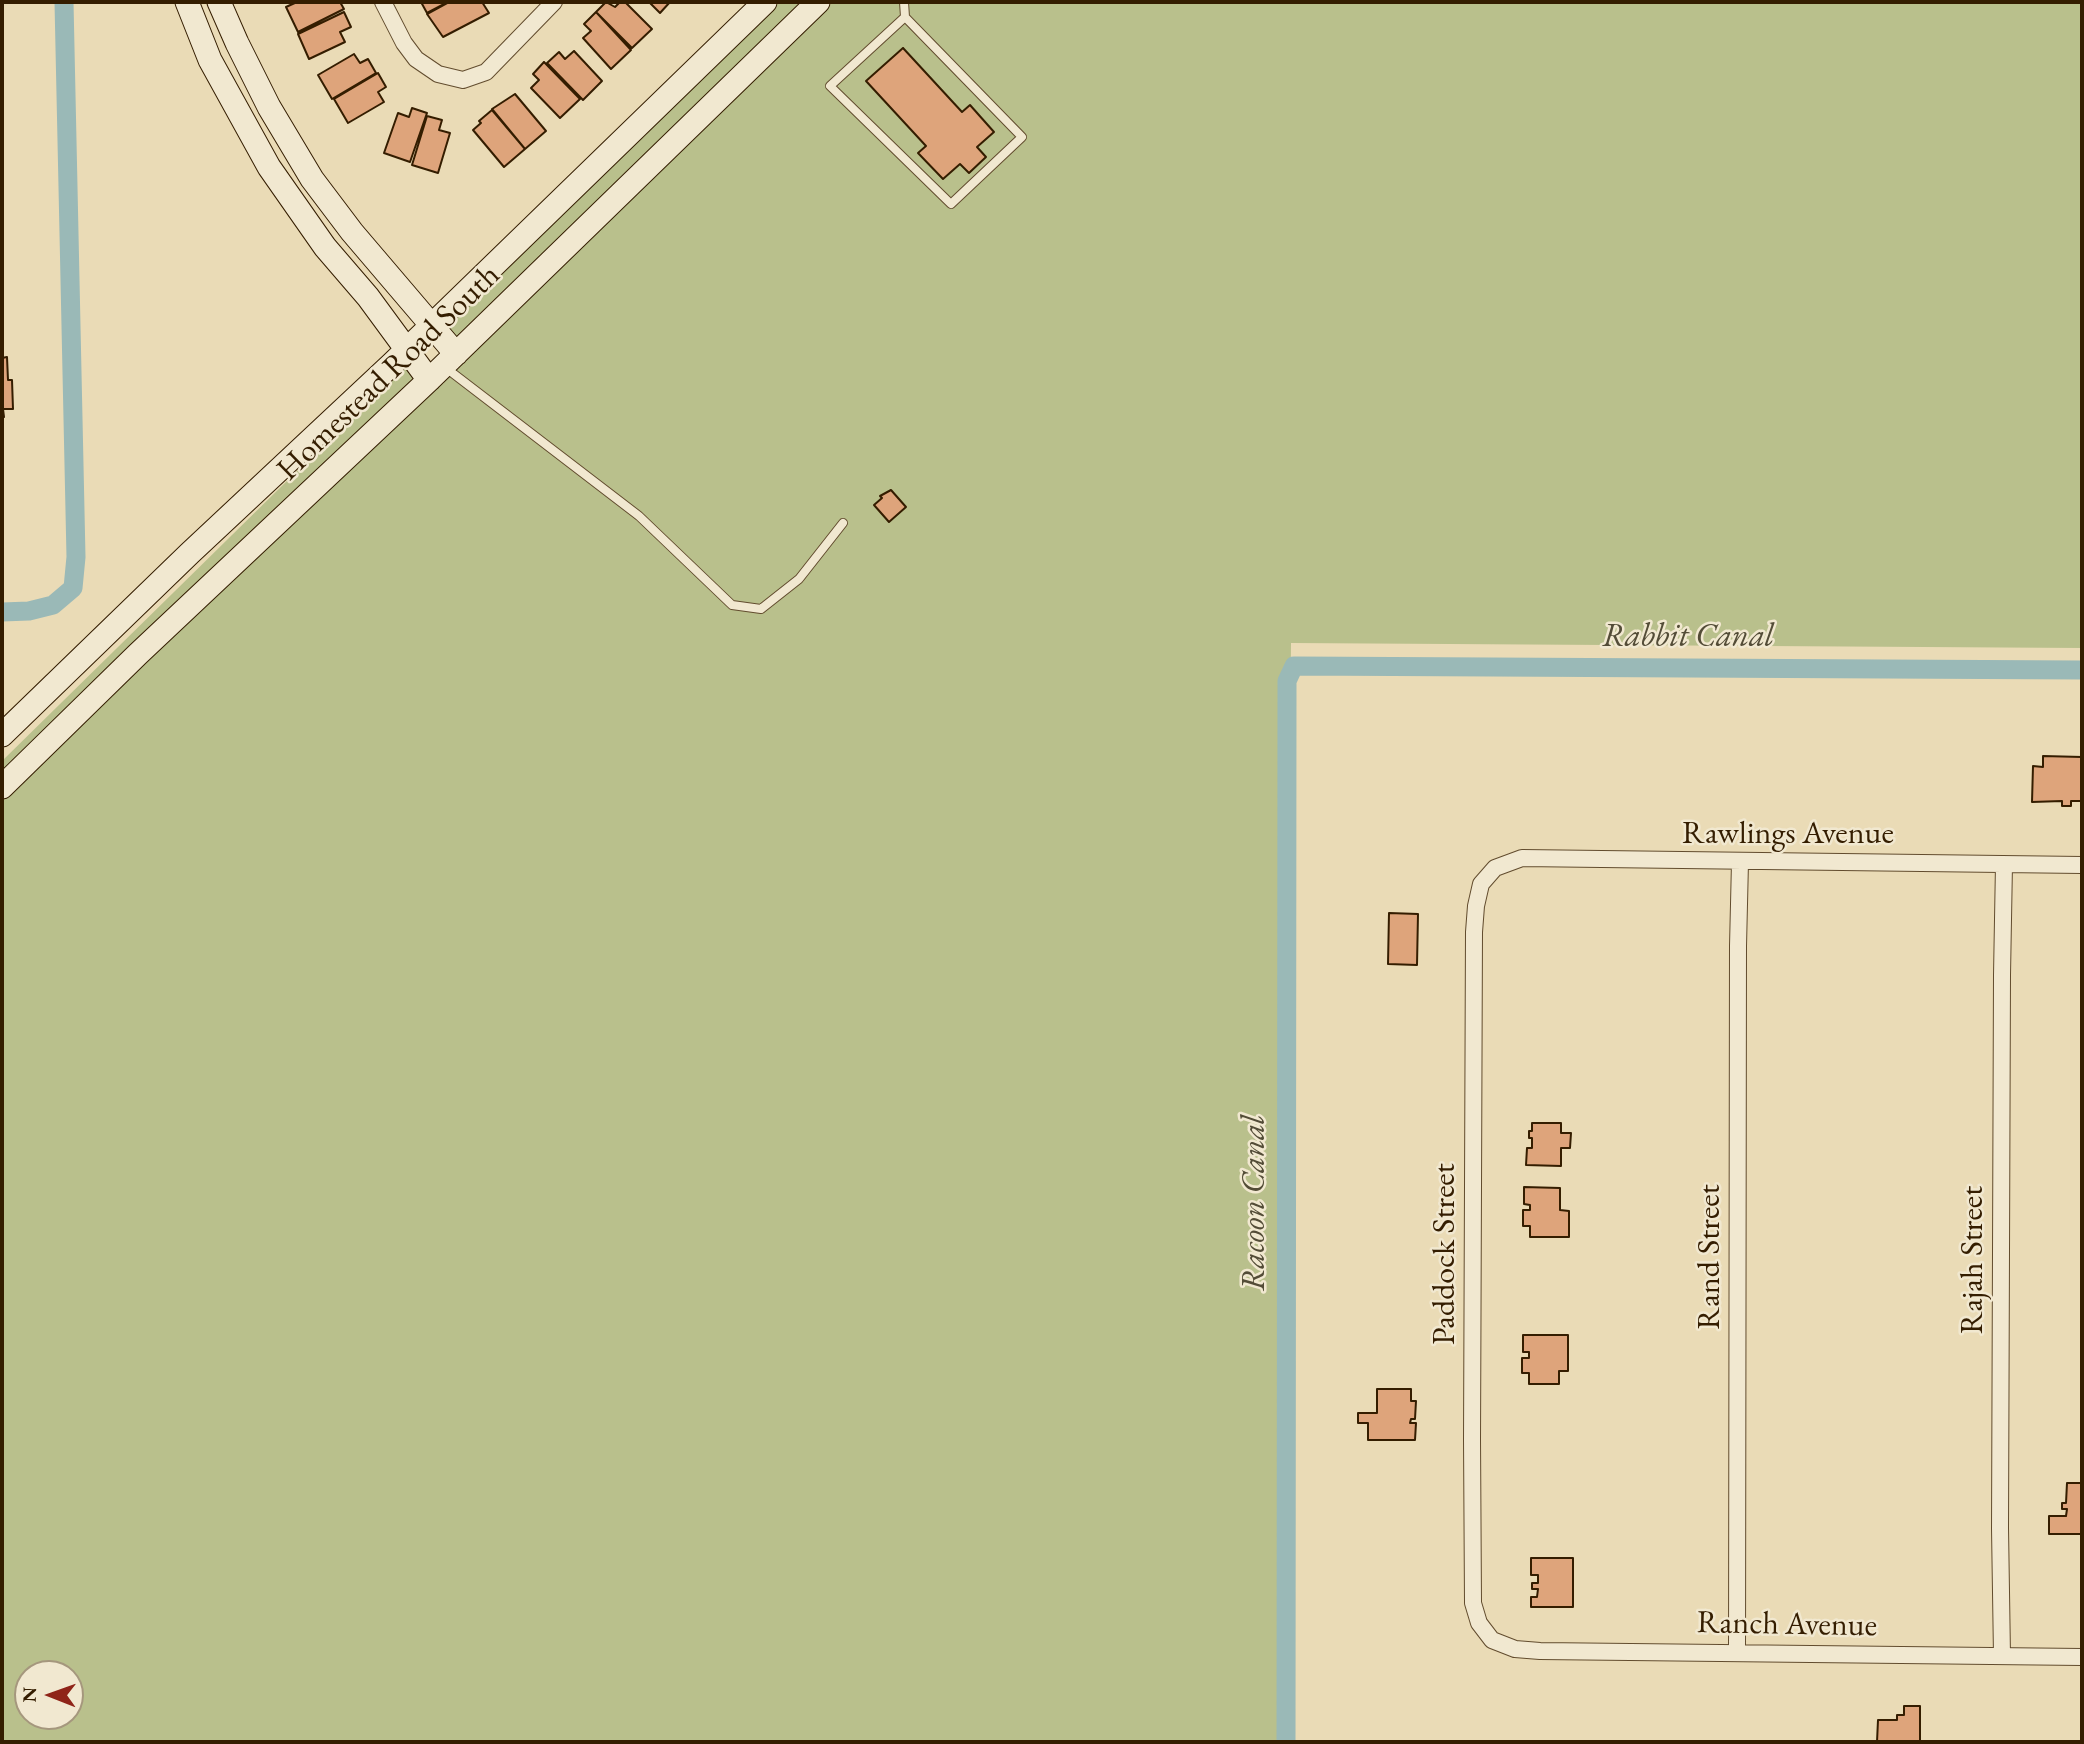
<!DOCTYPE html>
<html>
<head>
<meta charset="utf-8">
<style>
  body { margin:0 }
  #map { position:relative; width:2084px; height:1744px; overflow:hidden; background:#eadbb6; font-family:"EB Garamond",serif }
  canvas { display:block }
  .frame { position:absolute; inset:0; border:4px solid #341d00; pointer-events:none }
  .north { position:absolute; left:14px; top:1660px; width:70px; height:70px; box-sizing:border-box; background:#f1e8d0; border:2px solid #a5977d; border-radius:50%; rotate:271deg; font-size:19px; font-weight:700; line-height:28px; text-align:center; color:#341d00 }
  .north::after { content:''; display:block; margin:auto; width:24px; height:32px; background:#8f2418; clip-path:polygon(50% 0,100% 100%,50% 72%,0 100%) }
</style>
</head>
<body>
<div id="map">
<canvas width="2084" height="1744"></canvas>
<div class="frame"></div>
<div class="north">N</div>
</div>
<script>
const context = document.querySelector('canvas').getContext('2d');
context.lineJoin = 'round';
function fillPath(path, color) {
  context.fillStyle = color;
  context.fill(path, 'evenodd');
}
function poly(rows) {
  const path = new Path2D();
  for (const r of rows) {
    path.moveTo(r[0], r[1]);
    for (let i = 2; i < r.length; i += 2) path.lineTo(r[i], r[i + 1]);
  }
  return path;
}
function strokePath(path, color, width, dash) {
  context.strokeStyle = color;
  context.lineWidth = width;
  context.lineCap = dash ? 'butt' : 'round';
  context.setLineDash(dash || []);
  context.stroke(path);
}
function write(font, color, halo, rows, align = 'center') {
  context.font = font + ' "EB Garamond",serif';
  context.lineWidth = 5;
  context.setLineDash([]);
  context.textBaseline = 'middle';
  context.strokeStyle = halo;
  context.fillStyle = color;
  for (const [text, x, y, turn = 0] of rows) {
    context.save();
    context.translate(x, y);
    context.rotate((+turn || 0) * Math.PI / 180);
    context.textAlign = isNaN(turn) ? turn : align;
    if (halo) context.strokeText(text, 0, 0);
    context.fillText(text, 0, 0);
    context.restore();
  }
}
fillPath(poly([
  [780,2,804,2,457,339,446,326],
  [833,2,2082,2,2082,648,1291,643,1280,1742,2,1742,2,801,146,661,436,388,444,383,443,381,471,356,470,354],
  [28,1674,70,1674,70,1716,28,1716],
  [405,365,415,379,2,773,2,761]
]), '#b9c08c');
strokePath(poly([
  [2,612,29,611,53,605,73,588,76,557,64,2],
  [1286,1742,1287,681,1294,666,2082,670]
]), '#9ab9b7', 19);
const building = poly([
  [297,2,340,2,344,9,298,32,286,7,297,2],
  [421,2,448,2,427,13,421,2],
  [449,2,482,2,489,13,443,37,427,14,449,2],
  [606,2,615,7,620,2,625,2,652,29,632,48,596,12,606,2],
  [649,2,670,2,660,13,649,2],
  [344,12,351,27,340,32,345,42,309,59,298,34,344,12],
  [596,12,631,50,611,69,583,38,591,31,584,24,596,12],
  [903,48,962,112,970,105,994,132,977,147,986,157,969,173,960,164,943,179,918,153,926,146,866,81,903,48],
  [574,51,602,81,583,100,547,63,559,52,565,59,574,51],
  [354,54,360,63,368,59,376,73,332,99,318,75,354,54],
  [544,62,580,99,560,118,531,88,539,80,533,74,544,62],
  [378,73,386,87,378,92,384,102,348,123,334,99,378,73],
  [515,94,546,131,525,149,492,109,515,94],
  [412,108,427,113,410,162,384,153,398,113,409,117,412,108],
  [492,110,525,149,504,167,473,130,481,123,479,121,492,110],
  [427,116,442,120,439,130,450,133,438,173,412,165,427,116],
  [7,357,8,380,12,380,13,409,3,409,4,417,2,417,2,358,7,357],
  [891,490,906,507,889,522,874,505,882,498,880,496,891,490],
  [2043,756,2082,757,2082,801,2071,801,2071,806,2062,806,2062,801,2032,802,2033,766,2043,767,2043,756],
  [1389,913,1418,914,1417,965,1388,964,1389,913],
  [1532,1123,1561,1123,1561,1133,1571,1133,1570,1148,1561,1148,1561,1166,1526,1165,1527,1148,1532,1148,1532,1138,1529,1138,1529,1131,1532,1131,1532,1123],
  [1524,1187,1560,1188,1560,1210,1569,1211,1569,1237,1530,1237,1530,1226,1523,1226,1523,1210,1530,1210,1530,1205,1524,1204,1524,1187],
  [1523,1335,1568,1335,1568,1371,1559,1371,1559,1384,1529,1384,1529,1373,1522,1373,1522,1358,1529,1358,1529,1352,1523,1352,1523,1335],
  [1377,1389,1411,1389,1411,1401,1416,1401,1415,1419,1411,1419,1410,1423,1416,1423,1415,1440,1368,1440,1368,1423,1358,1423,1358,1413,1377,1413,1377,1389],
  [2067,1483,2082,1483,2082,1534,2049,1534,2049,1516,2066,1516,2067,1509,2062,1509,2062,1503,2066,1503,2067,1483],
  [1531,1558,1573,1558,1573,1607,1531,1607,1531,1597,1537,1597,1538,1589,1532,1589,1532,1583,1538,1583,1538,1575,1531,1575,1531,1558],
  [1904,1706,1920,1706,1920,1742,1877,1742,1878,1720,1897,1720,1897,1715,1904,1715,1904,1706]
]);
fillPath(building, '#dea47b');
strokePath(building, '#341d00', 2);
const lane = poly([
  [904,2,905,17,1022,137,951,204,830,86,905,17],
  [446,368,639,516,732,605,761,609,799,579,843,523]
]);
const street = poly([
  [383,2,404,43,416,59,438,74,463,80,486,72,554,2],
  [2082,865,1522,858,1495,868,1481,884,1476,906,1474,932,1472,1439,1473,1603,1479,1623,1492,1640,1515,1649,1540,1651,2082,1657],
  [1737,1652,1738,946,1740,862],
  [2002,1656,2000,1528,2002,975,2004,864]
]);
const secondary = poly([
  [187,2,210,60,269,167,325,247,368,297,429,380],
  [219,2,237,43,269,107,312,179,352,232,456,354],
  [2,735,190,553,392,364,765,2],
  [2,787,138,654,429,380,818,2]
]);
strokePath(lane, '#624c2e', 10);
strokePath(street, '#624c2e', 18);
strokePath(secondary, '#341d00', 25);
strokePath(lane, '#f1e8d0', 8);
strokePath(street, '#f1e8d0', 16);
strokePath(secondary, '#f1e8d0', 23);
write('32px', '#341d00', '#f1e8d0', [
  ["Homestead Road South",389,373,-44],
  ["Rawlings Avenue",1788,834],
  ["Paddock Street",1445,1254,-90],
  ["Rand Street",1710,1257,-90],
  ["Rajah Street",1973,1260,-90],
  ["Ranch Avenue",1787,1625,1]
]);
write('italic 33px', '#534c37', '#f1e8d0', [
  ["Rabbit Canal",1688,637],
  ["Racoon Canal",1255,1203,-90]
]);
</script>
</body>
</html>
